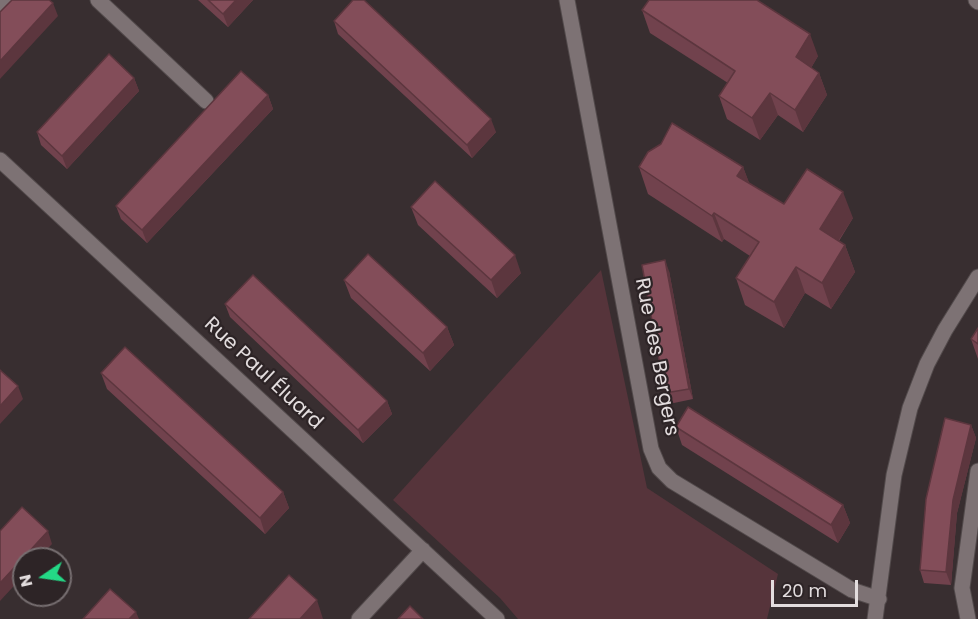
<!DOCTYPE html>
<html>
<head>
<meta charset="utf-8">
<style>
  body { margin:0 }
  #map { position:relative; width:978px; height:619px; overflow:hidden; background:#382e30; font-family:Poppins,sans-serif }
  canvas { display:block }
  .north { position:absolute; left:12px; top:547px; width:60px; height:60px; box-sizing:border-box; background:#2d2426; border:2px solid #766e70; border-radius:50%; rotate:257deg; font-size:16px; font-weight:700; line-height:24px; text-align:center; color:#e3ddde }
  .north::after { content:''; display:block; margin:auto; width:21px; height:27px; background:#24d886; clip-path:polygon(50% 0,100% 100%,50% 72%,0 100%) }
  .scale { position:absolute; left:771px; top:580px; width:87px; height:27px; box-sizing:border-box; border:3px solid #e3ddde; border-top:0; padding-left:8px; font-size:18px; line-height:21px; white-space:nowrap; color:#e3ddde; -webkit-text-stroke:4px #2d2426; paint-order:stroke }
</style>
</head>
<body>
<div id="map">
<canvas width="978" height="619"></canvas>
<div class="north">N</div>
<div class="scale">20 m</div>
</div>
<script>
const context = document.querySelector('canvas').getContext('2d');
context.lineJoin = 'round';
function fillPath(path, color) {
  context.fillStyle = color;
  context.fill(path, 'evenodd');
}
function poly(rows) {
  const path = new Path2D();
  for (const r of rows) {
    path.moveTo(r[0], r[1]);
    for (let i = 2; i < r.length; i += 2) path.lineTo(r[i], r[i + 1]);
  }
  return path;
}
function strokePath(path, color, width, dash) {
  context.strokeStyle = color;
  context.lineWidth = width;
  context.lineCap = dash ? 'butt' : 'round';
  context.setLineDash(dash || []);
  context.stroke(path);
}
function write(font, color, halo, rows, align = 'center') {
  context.font = font + ' Poppins,sans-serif';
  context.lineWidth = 4.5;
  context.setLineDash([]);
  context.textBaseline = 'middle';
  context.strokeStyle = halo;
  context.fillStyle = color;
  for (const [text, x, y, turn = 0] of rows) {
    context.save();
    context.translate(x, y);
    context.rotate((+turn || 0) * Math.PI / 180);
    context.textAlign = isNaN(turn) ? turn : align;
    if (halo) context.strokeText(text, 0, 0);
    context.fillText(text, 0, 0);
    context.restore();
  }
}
fillPath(poly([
  [601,270,647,488,778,574,767,619,518,619,500,598,393,500]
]), '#56343b');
const service = poly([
  [98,0,206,101],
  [0,9,8,0],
  [968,619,962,588,978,471]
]);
const minor = poly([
  [567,0,651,449,659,468,672,481,852,590,879,599],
  [976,0,978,2],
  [0,160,497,619],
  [359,619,423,550],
  [875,619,894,475,910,408,927,364,945,330,978,277]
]);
strokePath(service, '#524a4b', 17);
strokePath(minor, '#524a4b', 17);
strokePath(service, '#7d7274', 15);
strokePath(minor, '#7d7274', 15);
fillPath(poly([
  [198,0,253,0,228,27],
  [642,10,818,56,811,68,819,73,827,95,803,132,778,115,760,140,727,119,719,96,728,83,650,33],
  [334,21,496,132,472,158,338,34],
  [134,78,139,91,67,169,41,145,37,132],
  [268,95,273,109,147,243,121,219,116,206],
  [639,167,743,167,749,183,784,204,853,218,839,241,845,245,855,272,831,309,805,293,784,328,745,305,736,278,750,256,724,239,722,242,648,194],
  [411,207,521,273,497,298,418,225],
  [669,271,693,399,669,404,665,393],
  [344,280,447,327,454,345,430,371,351,298],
  [225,304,387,401,392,414,363,443,230,317],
  [978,328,978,359,971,339],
  [101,373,283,492,289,508,265,534,107,389],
  [971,425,976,438,957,513,951,585,924,583,920,570],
  [676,427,843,505,850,523,838,543,682,445]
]), '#71424d');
fillPath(poly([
  [236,0,253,0,228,27,223,14],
  [53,3,58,16,0,79,0,61],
  [810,34,818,56,804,80,796,57],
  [819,73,827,95,803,132,795,110],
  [134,78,139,91,67,169,62,156],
  [770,93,778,115,760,140,752,118],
  [268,95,273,109,147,243,142,230],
  [491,119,496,132,472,158,467,145],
  [743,167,753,193,737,176],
  [843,192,853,218,829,255,820,229],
  [714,213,724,239,722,242,712,216],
  [845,245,855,272,831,309,822,283],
  [515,255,521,273,497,298,491,280],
  [665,260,669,271,693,399,689,389],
  [796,267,805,293,784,328,774,302],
  [447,327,454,345,430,371,423,353],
  [18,386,23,399,0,424,0,406],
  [387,401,392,414,363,443,358,430],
  [971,425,976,438,957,513,951,585,946,572,953,500],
  [283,492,289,508,265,534,260,518],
  [843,505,850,523,838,543,831,525],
  [48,531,52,544,38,559,24,559,24,575,0,601,0,583],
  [317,600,323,619,300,619],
  [136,612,139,619,129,619]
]), '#5c363e');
const building = poly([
  [12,0,49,0,53,3,0,61,0,12,12,0],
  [208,0,236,0,223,14,208,0],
  [353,0,364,0,491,119,467,145,334,21,353,0],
  [649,0,757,0,810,34,796,57,819,73,795,110,770,93,752,118,719,96,735,71,642,10,649,0],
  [109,54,134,78,62,156,37,132,109,54],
  [241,71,268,95,142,230,116,206,241,71],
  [672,123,743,167,737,176,784,204,807,169,843,192,820,229,845,245,822,283,796,267,774,302,736,278,759,242,714,213,712,216,639,167,648,152,661,144,672,123],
  [435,181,515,255,491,280,411,207,435,181],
  [368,254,447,327,423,353,344,280,368,254],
  [665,260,689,389,665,393,642,265,665,260],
  [253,275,387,401,358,430,225,304,253,275],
  [978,328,978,344,971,339,978,328],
  [125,347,283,492,260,518,101,373,125,347],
  [0,370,18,386,0,406,0,370],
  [688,407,843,505,831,525,676,427,688,407],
  [945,418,971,425,953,500,946,572,920,570,926,499,945,418],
  [22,507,48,531,0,583,0,531,22,507],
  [289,575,317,600,300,619,249,619,289,575],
  [110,589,136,612,129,619,83,619,110,589],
  [410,606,423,619,398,619,410,606]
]);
fillPath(building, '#834d59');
strokePath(building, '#5c363e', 1.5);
write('20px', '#e3ddde', '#2d2426', [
  ["Rue des Bergers",656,357,79],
  ["Rue Paul Éluard",263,374,43]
]);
</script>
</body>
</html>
